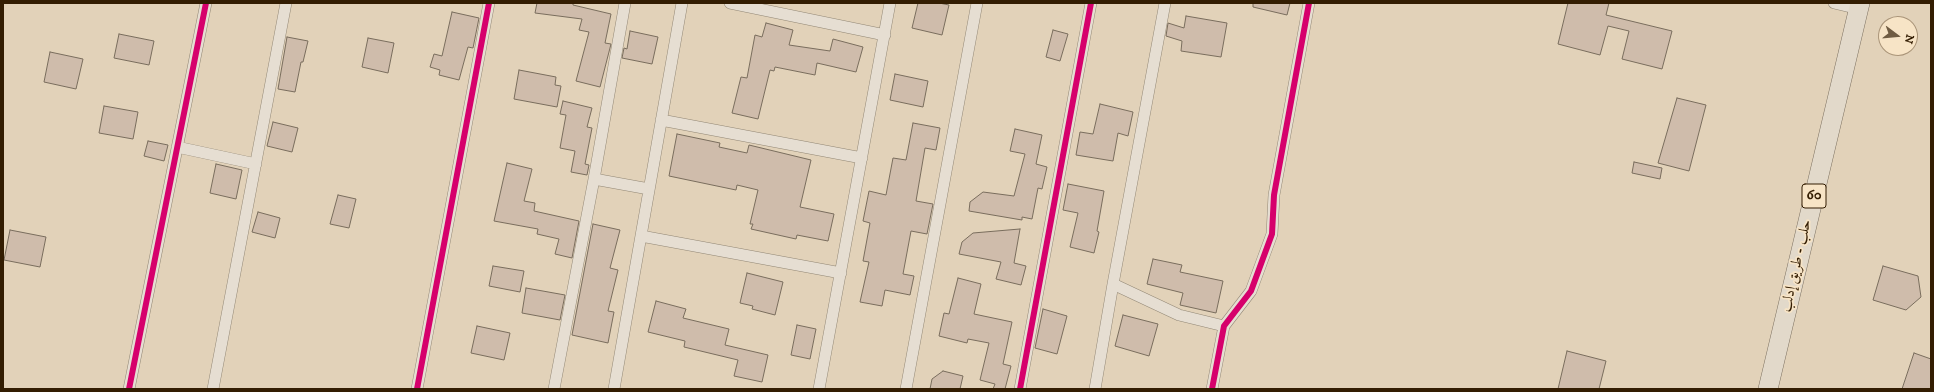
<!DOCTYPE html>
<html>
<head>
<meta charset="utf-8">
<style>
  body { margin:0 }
  #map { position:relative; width:1934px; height:392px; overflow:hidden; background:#e2d2b9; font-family:"IM FELL DW Pica",serif }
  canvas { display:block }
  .frame { position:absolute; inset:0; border:4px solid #331d02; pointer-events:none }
  .north { position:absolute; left:1878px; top:16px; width:40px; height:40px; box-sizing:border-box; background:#f7e4c6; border:1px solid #a99478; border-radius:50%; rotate:106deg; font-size:11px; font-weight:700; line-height:16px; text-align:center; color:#331d02 }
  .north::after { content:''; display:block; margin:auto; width:14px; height:18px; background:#705c42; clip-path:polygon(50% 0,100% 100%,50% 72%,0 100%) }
</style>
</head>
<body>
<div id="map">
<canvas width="1934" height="392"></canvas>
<div class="frame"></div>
<div class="north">N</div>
</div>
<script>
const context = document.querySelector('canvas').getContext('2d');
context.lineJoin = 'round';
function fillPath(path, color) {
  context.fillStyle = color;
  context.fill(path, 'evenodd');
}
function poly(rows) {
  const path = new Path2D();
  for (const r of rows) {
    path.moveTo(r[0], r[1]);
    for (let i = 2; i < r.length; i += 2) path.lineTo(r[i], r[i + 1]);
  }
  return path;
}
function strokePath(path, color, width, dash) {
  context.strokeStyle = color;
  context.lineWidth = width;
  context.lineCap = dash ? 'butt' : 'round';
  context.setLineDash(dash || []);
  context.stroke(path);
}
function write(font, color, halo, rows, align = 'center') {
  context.font = font + ' "IM FELL DW Pica",Amiri,serif';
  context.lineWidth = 3.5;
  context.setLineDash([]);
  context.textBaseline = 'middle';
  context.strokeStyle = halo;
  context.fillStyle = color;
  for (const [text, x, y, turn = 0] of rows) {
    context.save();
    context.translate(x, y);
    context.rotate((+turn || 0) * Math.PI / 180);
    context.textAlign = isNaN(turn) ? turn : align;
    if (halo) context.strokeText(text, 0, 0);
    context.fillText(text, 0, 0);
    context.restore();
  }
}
const building = poly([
  [537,3,573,3,573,5,611,14,605,43,611,44,600,87,576,81,589,32,579,30,582,19,535,13,537,3],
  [918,3,939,3,949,5,942,35,912,28,918,3],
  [1253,3,1290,3,1287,15,1253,7,1253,3],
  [1568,3,1609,3,1606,15,1672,31,1662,69,1622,59,1629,31,1608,26,1600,55,1558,44,1568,3],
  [452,12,479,18,473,48,468,47,459,80,439,75,440,70,430,67,434,54,442,56,452,12],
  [1186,16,1227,23,1221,57,1181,51,1182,41,1166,36,1168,23,1184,28,1186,16],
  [766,23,793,30,789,45,830,51,833,39,863,47,856,72,817,63,815,75,775,67,774,71,770,70,758,119,732,113,741,77,747,78,755,35,762,37,766,23],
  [1053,30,1068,34,1060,61,1046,57,1053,30],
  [630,31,658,37,652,64,622,58,624,48,627,49,630,31],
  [119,34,154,41,149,65,114,58,119,34],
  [287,37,308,41,303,62,301,62,295,92,278,89,287,37],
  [368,38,394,43,388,73,362,67,368,38],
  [50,52,83,59,76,89,44,82,50,52],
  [519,70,556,77,555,85,561,86,557,107,514,99,519,70],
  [895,74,928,81,923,107,890,100,895,74],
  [1677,98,1706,105,1689,171,1658,163,1677,98],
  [563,101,592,108,587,127,592,128,585,164,589,165,587,175,571,172,575,151,560,148,566,115,560,114,563,101],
  [1100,104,1133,112,1128,136,1118,133,1113,161,1076,155,1080,132,1093,134,1100,104],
  [104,106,138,112,133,139,99,133,104,106],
  [273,122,298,128,292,152,267,146,273,122],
  [913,123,940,128,936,150,925,148,916,201,933,204,927,234,911,231,903,274,914,276,910,295,885,290,882,306,860,302,869,262,863,261,870,223,863,221,869,191,886,195,893,158,906,160,913,123],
  [1015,129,1042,135,1036,164,1047,167,1042,189,1038,188,1032,219,1022,217,1022,220,969,211,970,202,983,192,1014,196,1025,154,1010,151,1015,129],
  [677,134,720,143,719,147,747,153,749,145,811,160,800,207,834,214,828,241,797,235,796,239,751,229,753,224,750,224,758,190,737,185,736,190,669,176,677,134],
  [148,141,168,145,164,161,144,156,148,141],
  [1634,162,1662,168,1660,179,1632,173,1634,162],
  [507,163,532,169,524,201,535,203,534,211,579,221,572,258,555,254,559,239,537,234,538,229,494,221,507,163],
  [216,164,242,170,236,199,210,193,216,164],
  [1068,184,1104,191,1097,231,1099,232,1094,253,1070,247,1078,213,1063,210,1068,184],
  [338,195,356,199,349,228,330,224,338,195],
  [258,212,280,218,275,238,252,232,258,212],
  [593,224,620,230,610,268,618,270,608,311,614,312,608,343,572,335,593,224],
  [1020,229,1014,263,1026,266,1021,285,996,279,1001,262,959,254,962,242,973,233,1020,229],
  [10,230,46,237,40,267,4,260,10,230],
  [1153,259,1182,265,1180,272,1223,281,1216,313,1180,305,1183,293,1147,284,1153,259],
  [493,266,524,271,520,292,489,286,493,266],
  [1883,266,1918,276,1921,297,1906,310,1873,300,1883,266],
  [747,273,783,282,775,315,752,309,753,306,740,303,747,273],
  [958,278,981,284,974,314,1012,322,1003,364,1011,366,1005,389,993,389,995,384,980,380,989,343,968,339,967,343,939,336,944,313,949,314,958,278],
  [526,288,565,295,560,320,522,313,526,288],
  [656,301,686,309,683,318,729,329,725,345,768,355,762,382,734,376,738,360,684,347,685,341,648,332,656,301],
  [1043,309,1067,316,1057,354,1035,348,1043,309],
  [1123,315,1158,324,1149,356,1115,346,1123,315],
  [797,325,816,329,810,359,791,355,797,325],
  [477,326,510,333,504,360,471,353,477,326],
  [1567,351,1606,361,1599,389,1558,389,1567,351],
  [1914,353,1931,359,1931,389,1902,389,1914,353],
  [943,371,963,376,960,389,930,389,932,379,943,371]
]);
fillPath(building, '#cfbcab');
strokePath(building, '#796d5d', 1);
const minor = poly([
  [730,3,885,35],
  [1834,3,1859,9],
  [661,120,862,158],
  [177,147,256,164],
  [594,179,625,3],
  [641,236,841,273],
  [1113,284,1179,315,1224,326],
  [129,389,206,3],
  [213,389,286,3],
  [417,389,489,3],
  [554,389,594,179,649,189],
  [614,389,682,3],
  [819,389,890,3],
  [906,389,977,3],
  [1020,389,1091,3],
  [1095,389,1113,284,1165,3],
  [1212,389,1224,326,1251,291,1272,234,1274,195,1309,3]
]);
const trunk = poly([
  [1768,389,1860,3]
]);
strokePath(minor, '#928775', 12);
strokePath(trunk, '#796d5d', 20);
strokePath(minor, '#e6ded2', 11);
strokePath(trunk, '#e2d9ca', 19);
strokePath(poly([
  [129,389,206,3],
  [417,389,489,3],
  [1020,389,1091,3],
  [1212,389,1224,326,1251,291,1272,234,1274,195,1309,3]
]), '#d6006c', 6);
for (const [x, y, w] of [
  [1814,196,24]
]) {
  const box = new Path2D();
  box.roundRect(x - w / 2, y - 12, w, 24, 3);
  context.fillStyle = '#f7e4c6';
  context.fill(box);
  strokePath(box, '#331d02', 1);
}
write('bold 14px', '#331d02', null, [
  ["60",1814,196]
]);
write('15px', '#331d02', '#f7e4c6', [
  ["حلب - طريق إدلب",1797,266,-77]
]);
</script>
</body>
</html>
